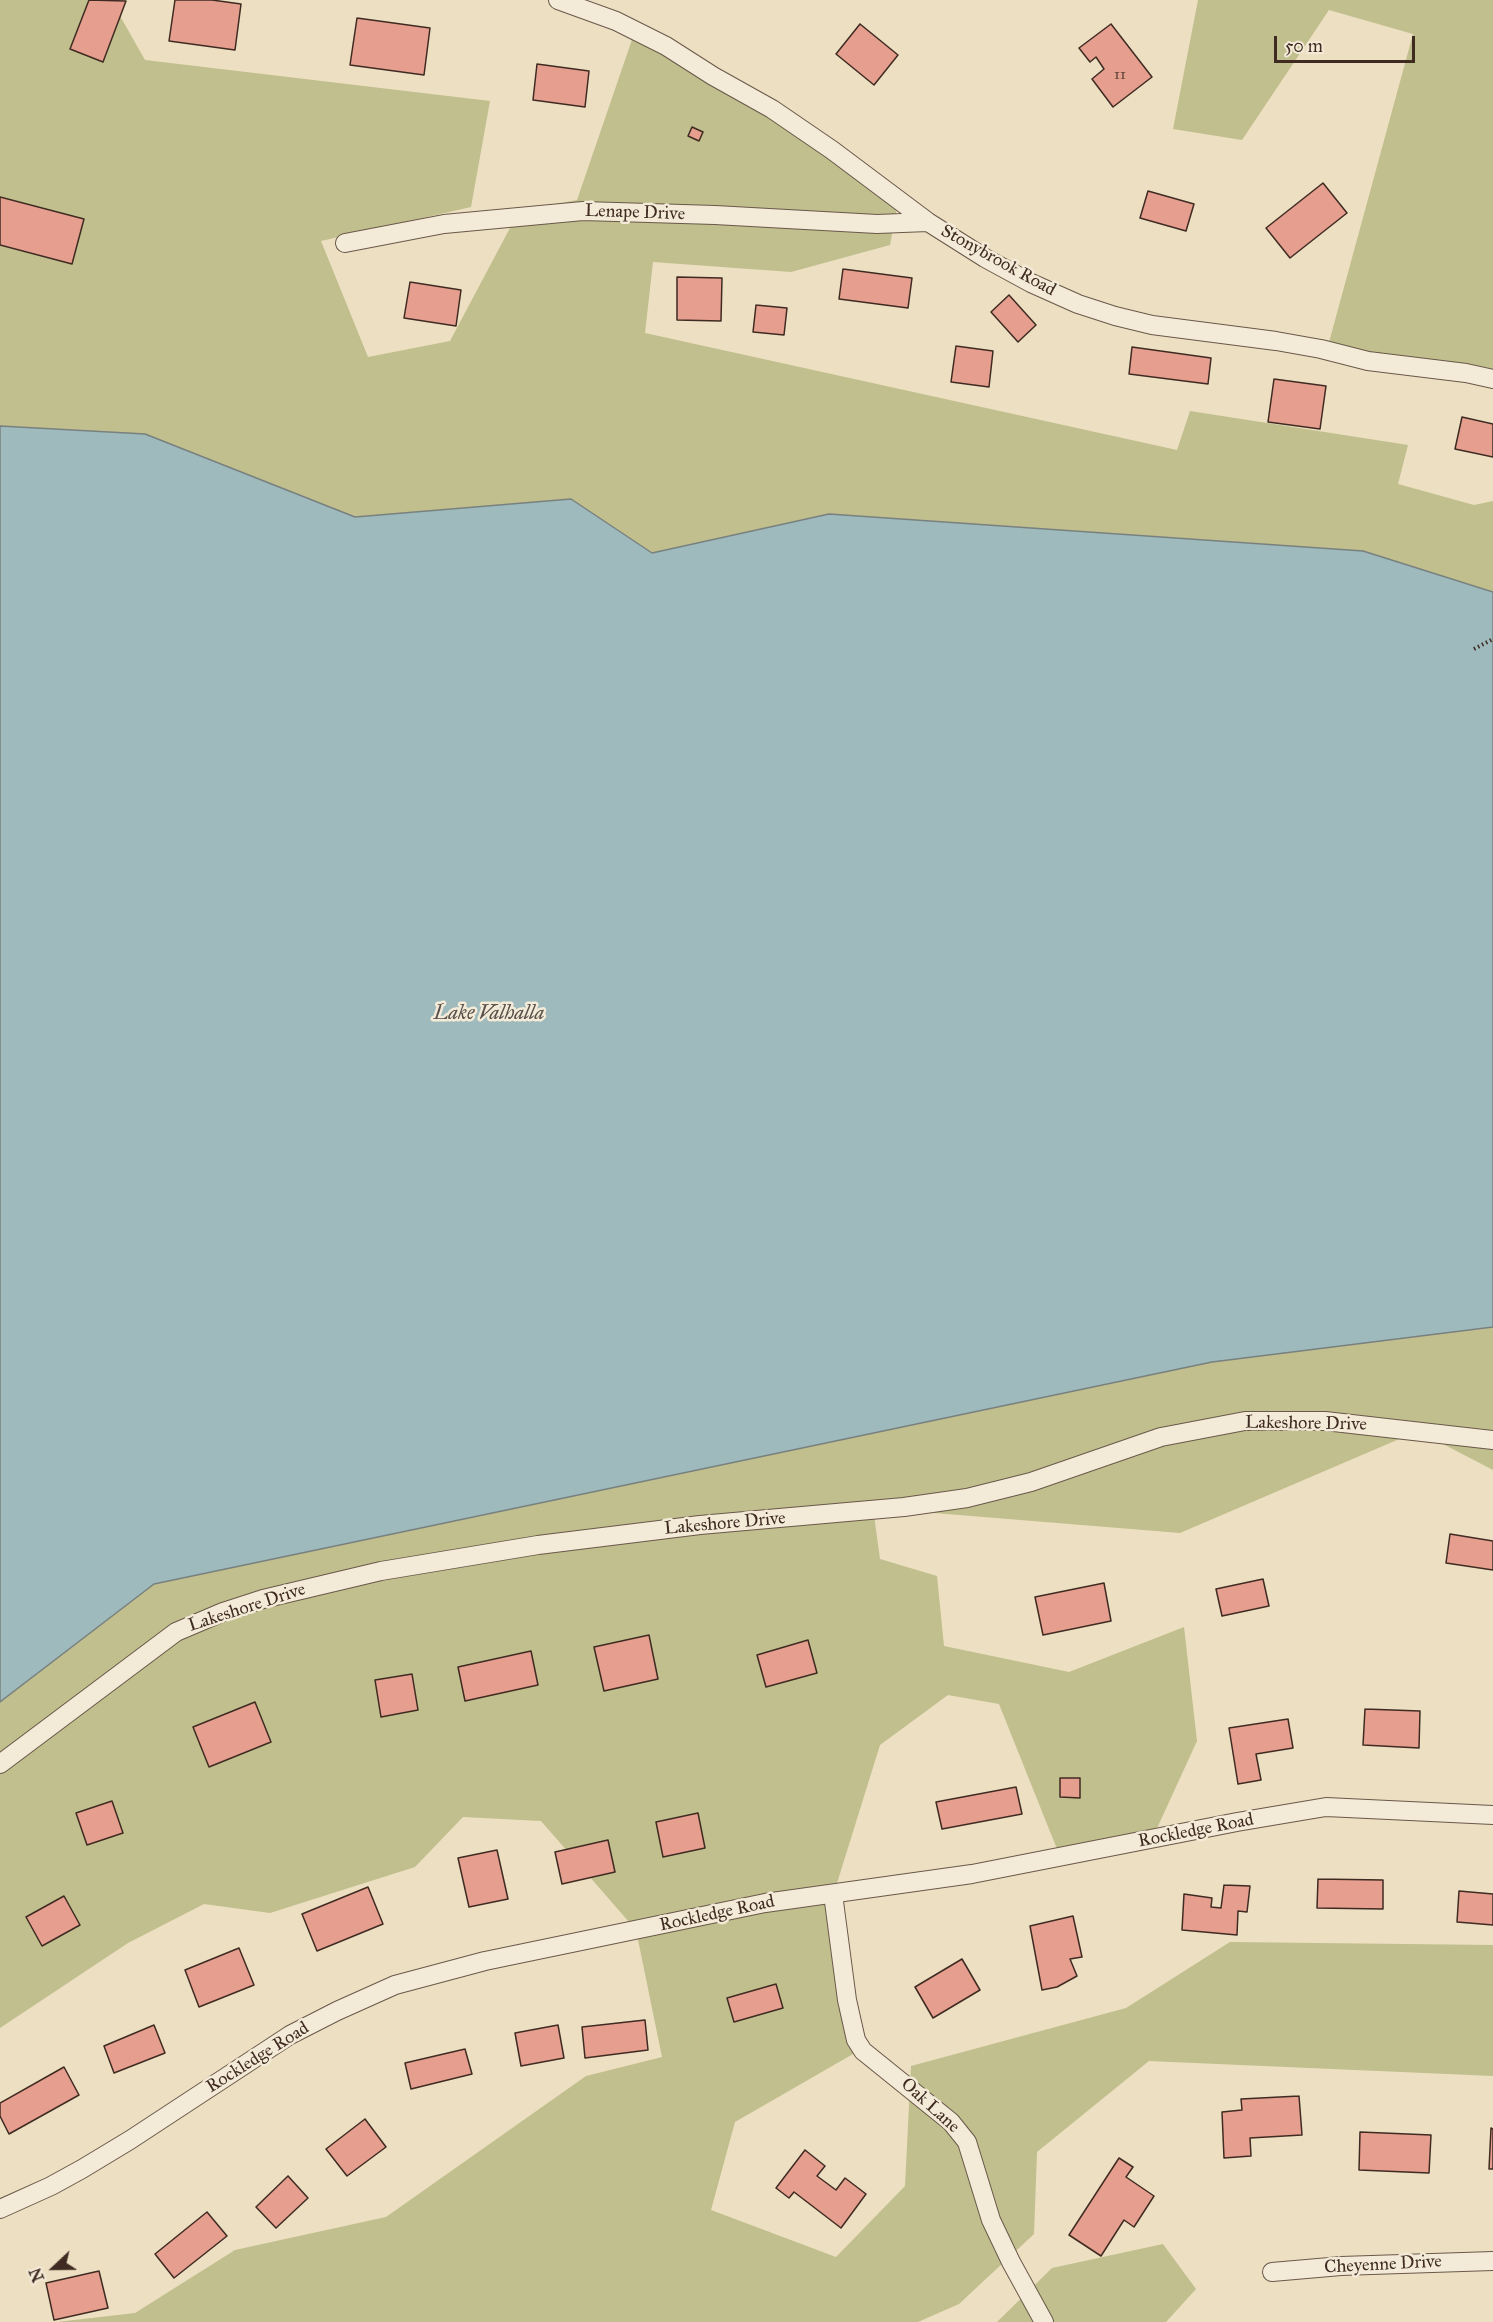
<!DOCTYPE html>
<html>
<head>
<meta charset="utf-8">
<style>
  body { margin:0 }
  #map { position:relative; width:1493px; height:2322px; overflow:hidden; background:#eddfc1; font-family:"IM FELL Great Primer",serif }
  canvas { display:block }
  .north { position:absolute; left:24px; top:2238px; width:60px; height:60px; -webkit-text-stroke:4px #f3ead7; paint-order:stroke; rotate:248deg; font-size:16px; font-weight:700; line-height:24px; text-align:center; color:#3f2b22 }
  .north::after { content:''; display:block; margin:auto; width:21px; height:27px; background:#3f2b22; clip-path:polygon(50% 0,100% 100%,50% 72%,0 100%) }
  .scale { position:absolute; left:1274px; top:36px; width:141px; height:27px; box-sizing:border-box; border:3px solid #3f2b22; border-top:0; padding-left:8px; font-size:18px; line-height:21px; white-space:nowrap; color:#3f2b22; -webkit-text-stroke:4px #f3ead7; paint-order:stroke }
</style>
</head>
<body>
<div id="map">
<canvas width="1493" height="2322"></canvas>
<div class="north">N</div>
<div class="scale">50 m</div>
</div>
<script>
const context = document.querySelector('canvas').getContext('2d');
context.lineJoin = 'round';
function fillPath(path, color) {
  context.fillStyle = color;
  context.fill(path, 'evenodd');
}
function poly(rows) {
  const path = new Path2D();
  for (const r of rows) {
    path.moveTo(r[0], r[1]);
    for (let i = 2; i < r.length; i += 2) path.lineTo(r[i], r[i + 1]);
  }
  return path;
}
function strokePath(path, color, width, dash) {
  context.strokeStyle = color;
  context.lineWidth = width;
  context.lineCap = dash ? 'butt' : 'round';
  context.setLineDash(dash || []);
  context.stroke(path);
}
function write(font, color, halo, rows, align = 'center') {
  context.font = font + ' "IM FELL Great Primer",serif';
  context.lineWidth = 5;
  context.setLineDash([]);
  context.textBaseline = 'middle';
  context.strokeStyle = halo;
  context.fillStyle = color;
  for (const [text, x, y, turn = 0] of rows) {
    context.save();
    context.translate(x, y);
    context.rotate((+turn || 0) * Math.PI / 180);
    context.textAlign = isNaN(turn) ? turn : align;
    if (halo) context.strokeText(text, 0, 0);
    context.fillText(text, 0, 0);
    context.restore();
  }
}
fillPath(poly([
  [0,0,111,0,145,60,490,101,471,207,321,241,368,357,450,341,519,211,577,200,636,28,899,197,890,245,791,272,653,262,645,333,1177,450,1190,411,1408,445,1398,484,1474,505,1493,501,1493,592,1363,551,829,514,652,553,571,499,355,517,145,434,0,426],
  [1198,0,1493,0,1493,382,1328,346,1413,34,1329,10,1242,140,1173,129],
  [1493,1327,1493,1470,1418,1431,1180,1533,873,1508,880,1559,937,1576,944,1646,1069,1672,1184,1627,1197,1741,1153,1837,1059,1854,999,1704,948,1695,880,1745,833,1896,860,2050,735,2122,711,2210,836,2257,905,2186,911,2066,1126,2008,1230,1942,1493,1945,1493,2076,1149,2061,1037,2152,1034,2234,959,2304,918,2322,57,2322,135,2313,235,2250,386,2217,586,2076,662,2057,636,1930,541,1821,463,1817,415,1867,270,1913,204,1904,128,1943,0,2028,0,1702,154,1584,1212,1362],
  [1163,2244,1196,2289,1166,2322,997,2322,1052,2268]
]), '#c0bf8d');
const water = poly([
  [0,426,145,434,355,517,571,499,652,553,829,514,1363,551,1493,592,1493,1327,1212,1362,154,1584,0,1702,0,426]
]);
fillPath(water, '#9ebabd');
strokePath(water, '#78817f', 1.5);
const building = poly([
  [89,0,126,1,103,62,70,49,89,0],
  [175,0,212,0,241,4,235,50,169,41,175,0],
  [357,18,430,28,424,75,350,65,357,18],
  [860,24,898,55,874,85,836,54,860,24],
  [1111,24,1152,77,1113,107,1092,79,1104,69,1096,57,1090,62,1079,48,1111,24],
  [537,64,589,71,585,107,533,100,537,64],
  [692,127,703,132,699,141,688,136,692,127],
  [1323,183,1347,213,1290,258,1266,228,1323,183],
  [1148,191,1194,204,1186,231,1140,218,1148,191],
  [0,197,84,219,72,264,0,245,0,197],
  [843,269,912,278,908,308,839,299,843,269],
  [677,277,722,278,721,321,677,320,677,277],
  [410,282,461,290,456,326,404,318,410,282],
  [1009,295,1036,325,1018,342,991,312,1009,295],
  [756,305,787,308,784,335,753,332,756,305],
  [956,346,993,351,989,387,951,382,956,346],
  [1132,347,1211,358,1208,384,1129,374,1132,347],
  [1274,379,1326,386,1320,429,1268,422,1274,379],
  [1462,417,1493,424,1493,457,1455,449,1462,417],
  [1450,1534,1493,1541,1493,1570,1446,1563,1450,1534],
  [1263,1579,1269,1606,1222,1616,1216,1589,1263,1579],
  [1104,1583,1111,1621,1043,1635,1035,1597,1104,1583],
  [649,1635,658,1679,604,1691,594,1647,649,1635],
  [808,1640,817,1673,766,1687,757,1655,808,1640],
  [531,1651,538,1685,465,1701,458,1667,531,1651],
  [412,1674,418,1710,381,1717,375,1680,412,1674],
  [255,1702,271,1742,209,1767,193,1727,255,1702],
  [1365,1709,1420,1711,1419,1748,1363,1745,1365,1709],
  [1288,1719,1293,1748,1256,1754,1261,1780,1238,1784,1229,1728,1288,1719],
  [1060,1778,1080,1778,1080,1798,1060,1797,1060,1778],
  [1016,1787,1022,1814,942,1829,936,1802,1016,1787],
  [112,1801,123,1833,87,1845,76,1813,112,1801],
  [698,1813,705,1848,663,1857,656,1822,698,1813],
  [608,1840,615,1872,562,1884,555,1852,608,1840],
  [497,1850,508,1899,469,1907,458,1858,497,1850],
  [1318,1879,1383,1880,1383,1909,1317,1908,1318,1879],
  [1224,1885,1250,1886,1247,1912,1238,1911,1237,1935,1182,1930,1184,1894,1212,1898,1211,1907,1221,1908,1224,1885],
  [368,1887,383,1924,317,1951,302,1914,368,1887],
  [1459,1891,1493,1894,1493,1925,1457,1922,1459,1891],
  [64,1896,80,1925,42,1946,26,1917,64,1896],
  [1073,1916,1082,1957,1070,1959,1077,1976,1057,1987,1042,1990,1030,1926,1073,1916],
  [239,1948,254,1985,199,2007,185,1970,239,1948],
  [962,1959,980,1990,933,2018,915,1987,962,1959],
  [776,1984,783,2008,734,2022,727,1998,776,1984],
  [645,2020,648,2050,585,2058,582,2027,645,2020],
  [154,2025,165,2053,114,2073,104,2046,154,2025],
  [558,2025,564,2058,521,2066,515,2033,558,2025],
  [465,2049,472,2074,411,2089,405,2063,465,2049],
  [64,2067,79,2095,9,2134,0,2116,0,2103,64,2067],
  [1299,2096,1302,2135,1250,2138,1251,2156,1224,2158,1222,2112,1242,2110,1241,2099,1299,2096],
  [365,2119,386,2147,347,2176,326,2149,365,2119],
  [1491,2128,1493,2129,1493,2169,1489,2169,1491,2128],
  [1360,2132,1431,2135,1429,2173,1359,2170,1360,2132],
  [805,2150,825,2166,817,2176,836,2190,845,2178,866,2194,841,2228,794,2192,789,2198,776,2188,805,2150],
  [1119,2158,1133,2167,1126,2177,1154,2196,1134,2227,1124,2220,1101,2256,1069,2235,1119,2158],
  [288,2176,308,2198,276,2228,256,2207,288,2176],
  [207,2212,227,2236,174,2278,155,2254,207,2212],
  [99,2271,108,2308,54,2320,46,2283,99,2271]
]);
fillPath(building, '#e69e8e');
strokePath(building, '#3f2b22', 1.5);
const minor = poly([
  [558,0,616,21,666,46,713,76,772,109,832,150,928,222,985,258,1031,283,1078,304,1115,316,1152,325,1276,341,1321,349,1368,361,1466,373,1493,379],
  [345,243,444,224,583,211,715,215,877,224,928,222],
  [0,1764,176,1632,223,1612,263,1599,381,1571,538,1545,700,1525,904,1507,967,1498,1031,1482,1161,1437,1245,1421,1325,1421,1493,1440],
  [833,1894,847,2000,856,2040,863,2051,951,2122,967,2142,991,2220,1011,2262,1044,2322],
  [0,2209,51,2186,82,2169,130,2140,290,2035,337,2011,395,1985,485,1961,765,1903,972,1874,1237,1822,1326,1807,1493,1815],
  [1272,2272,1341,2266,1493,2261]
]);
strokePath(minor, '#6a584a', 20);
strokePath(poly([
  [1474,649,1493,639]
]), '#3f2b22', 4, [1.5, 3]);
strokePath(minor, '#f3ead7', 18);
write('15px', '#69483d', null, [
  ["11",1120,75]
]);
write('18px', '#3f2b22', '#f3ead7', [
  ["Lenape Drive",635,213,2],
  ["Stonybrook Road",998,261,29],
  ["Lakeshore Drive",1306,1424,1],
  ["Lakeshore Drive",725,1524,-5],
  ["Lakeshore Drive",247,1608,-18],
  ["Rockledge Road",1196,1831,-11],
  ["Rockledge Road",717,1914,-12],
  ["Rockledge Road",258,2058,-32],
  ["Oak Lane",930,2106,42],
  ["Cheyenne Drive",1383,2265,-3]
]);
write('italic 20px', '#574f49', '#f3ead7', [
  ["Lake Valhalla",489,1014]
]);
</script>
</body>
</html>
